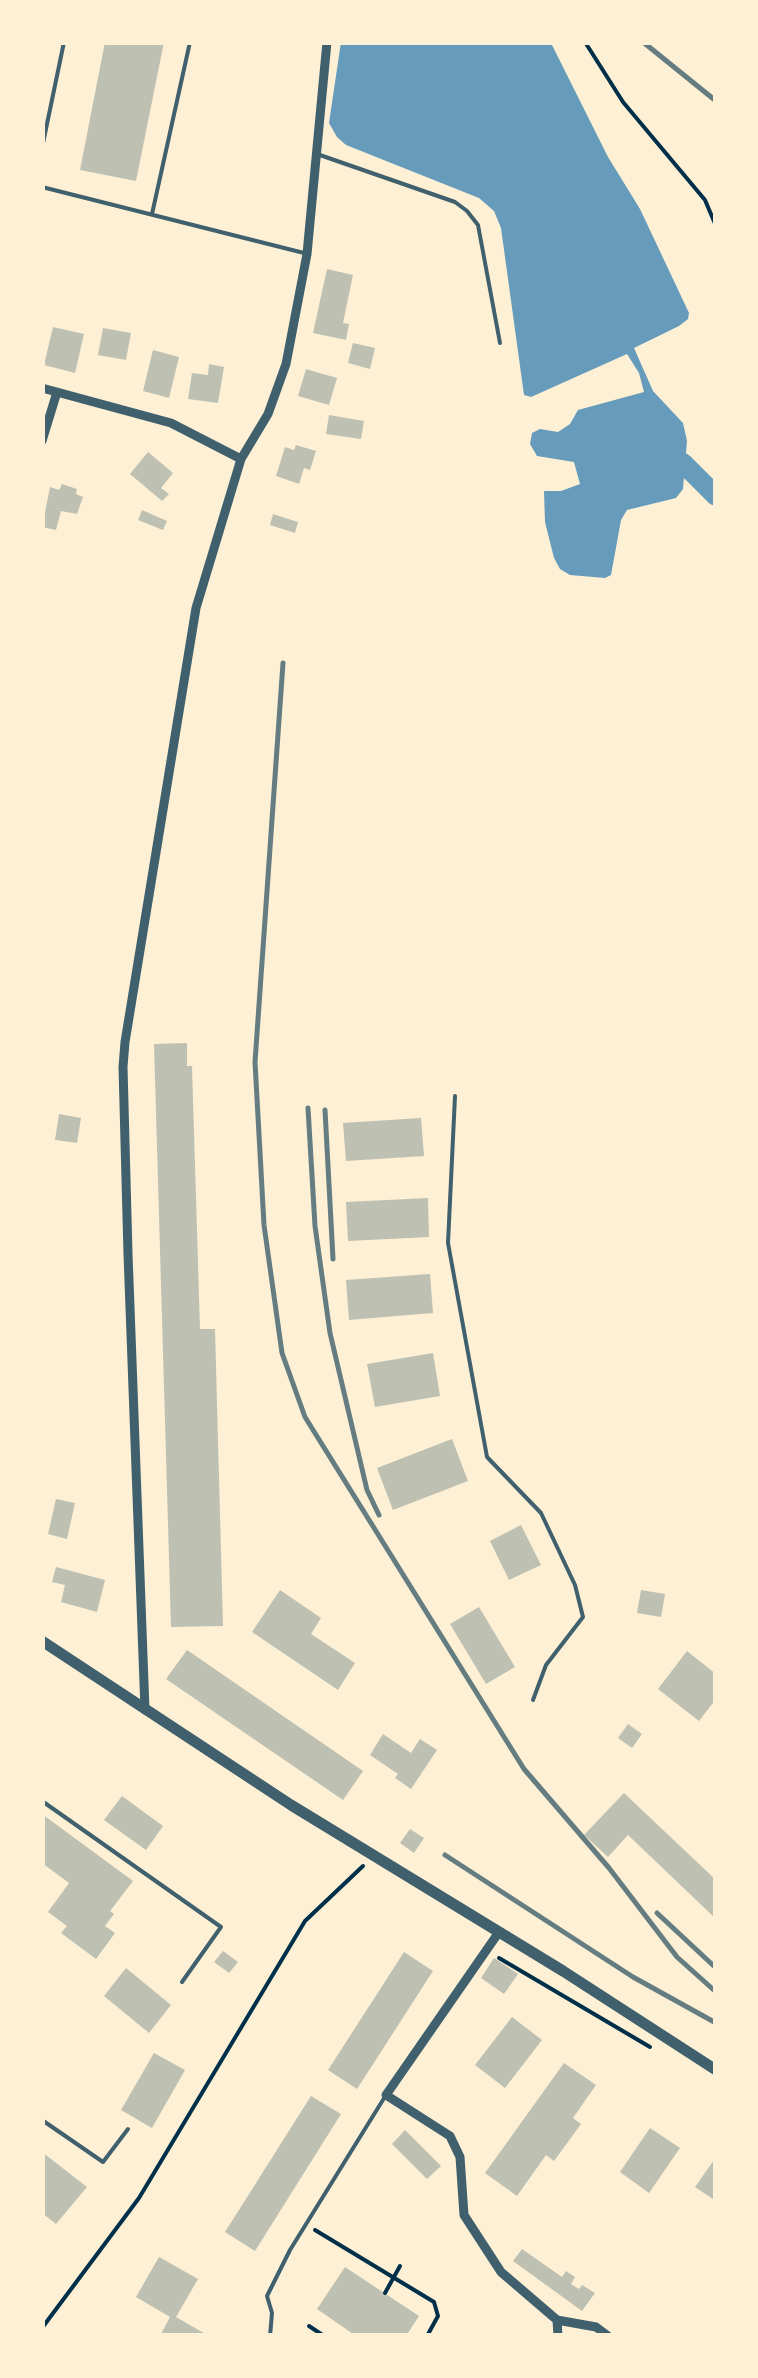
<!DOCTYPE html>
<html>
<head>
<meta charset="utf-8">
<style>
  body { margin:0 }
  #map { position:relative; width:758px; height:2378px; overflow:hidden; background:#fdf0d5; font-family:Manrope,sans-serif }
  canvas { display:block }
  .frame { position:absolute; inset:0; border:45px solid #fdf0d5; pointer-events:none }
</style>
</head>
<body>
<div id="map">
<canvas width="758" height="2378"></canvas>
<div class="frame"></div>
</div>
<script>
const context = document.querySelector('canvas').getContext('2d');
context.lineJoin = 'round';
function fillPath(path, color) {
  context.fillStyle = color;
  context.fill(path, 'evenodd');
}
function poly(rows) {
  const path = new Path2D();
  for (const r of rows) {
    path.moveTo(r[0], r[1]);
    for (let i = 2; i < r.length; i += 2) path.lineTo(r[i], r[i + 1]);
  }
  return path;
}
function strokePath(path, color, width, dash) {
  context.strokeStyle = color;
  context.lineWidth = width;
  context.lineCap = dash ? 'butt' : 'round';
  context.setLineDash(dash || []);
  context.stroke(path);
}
fillPath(poly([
  [341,42,551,43,608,157,640,209,689,313,688,319,679,326,634,348,653,391,683,423,687,441,683,489,676,498,627,510,621,520,611,575,605,578,570,575,560,569,554,558,545,522,544,491,561,491,580,484,574,462,537,456,530,444,532,433,540,429,558,432,570,424,578,410,644,392,639,373,627,354,531,397,524,395,501,228,494,211,479,198,346,145,337,137,329,123]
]), '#669bbc');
strokePath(poly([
  [683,463,716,496]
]), '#669bbc', 20);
fillPath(poly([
  [105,42,164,42,136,181,80,170],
  [327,269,353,275,343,323,349,324,346,340,313,333],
  [53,327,84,334,75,373,44,365],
  [103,328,131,333,126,360,98,355],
  [353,343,375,348,370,369,348,363],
  [153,350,179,357,169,398,143,391],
  [209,364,224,367,218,403,188,399,192,373,208,375],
  [306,369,337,378,329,405,298,396],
  [329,415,364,421,361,439,326,434],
  [296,445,316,451,310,470,304,468,299,484,276,476,285,447,294,450],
  [148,452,173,473,161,488,169,494,162,501,130,474],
  [62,484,77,489,76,494,83,497,77,514,61,511,56,530,42,527,50,487,59,490],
  [142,510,167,521,163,530,138,520],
  [273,514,298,522,295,533,270,525],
  [187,1043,187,1066,192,1066,200,1329,215,1329,223,1626,171,1627,154,1044],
  [59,1114,81,1118,77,1143,55,1140],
  [421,1118,424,1156,346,1161,343,1123],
  [428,1198,429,1237,348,1241,346,1202],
  [430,1274,433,1313,349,1320,346,1280],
  [433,1353,440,1396,375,1407,367,1364],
  [452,1439,468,1481,393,1510,377,1468],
  [56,1499,75,1503,67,1539,48,1534],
  [521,1525,541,1565,509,1580,490,1541],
  [56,1567,105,1580,97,1612,61,1602,65,1585,52,1582],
  [280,1590,321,1618,311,1634,355,1663,338,1690,252,1632],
  [641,1590,665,1594,661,1617,637,1613],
  [479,1607,515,1667,486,1684,450,1624],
  [187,1650,363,1771,343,1800,166,1679],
  [687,1651,716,1674,716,1699,699,1721,658,1689],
  [628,1724,642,1734,632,1748,618,1738],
  [383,1734,411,1753,420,1739,437,1750,411,1789,395,1778,398,1774,370,1755],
  [624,1793,716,1880,716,1919,628,1835,608,1857,584,1835],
  [122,1796,163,1826,146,1850,104,1820],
  [42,1814,133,1881,110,1911,114,1914,105,1926,115,1933,96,1959,61,1933,67,1926,48,1912,69,1883,42,1863],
  [410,1829,424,1838,414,1853,400,1843],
  [223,1951,238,1962,229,1973,214,1962],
  [404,1952,433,1971,357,2089,328,2070],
  [494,1958,518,1974,504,1994,481,1978],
  [126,1968,171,2005,149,2033,104,1996],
  [512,2017,542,2040,505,2088,475,2065],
  [154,2053,185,2070,152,2128,121,2110],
  [564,2063,596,2085,573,2118,581,2124,554,2161,546,2155,517,2196,485,2173],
  [311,2096,341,2114,255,2251,225,2232],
  [650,2128,680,2148,649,2193,620,2172],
  [405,2130,441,2166,427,2179,392,2144],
  [42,2152,87,2187,56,2224,42,2213],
  [716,2157,716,2201,695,2187],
  [522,2249,562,2277,566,2271,575,2277,571,2284,579,2289,582,2285,595,2293,582,2311,513,2261],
  [159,2257,198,2279,176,2317,209,2336,160,2336,170,2317,136,2297],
  [345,2267,419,2316,406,2336,356,2336,317,2309]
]), '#bec0b2');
strokePath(poly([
  [585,42,623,102,705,200,716,226],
  [499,1958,650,2047],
  [315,2230,434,2302,438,2316,427,2336],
  [385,2293,400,2266],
  [309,2326,324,2336],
  [42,2328,139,2198,305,1921,363,1866]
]), '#003049', 4);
strokePath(poly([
  [42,148,64,42],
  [317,154,455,202,467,211,478,225,500,343],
  [42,187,304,253],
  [152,214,190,42],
  [455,1096,448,1243,487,1457,541,1513,575,1585,583,1617,546,1665,533,1700],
  [42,1801,221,1927,182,1982],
  [42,2120,103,2162,128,2129],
  [270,2336,272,2313,267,2296,290,2250,386,2095]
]), '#3f606c', 4);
strokePath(poly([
  [42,388,171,423,241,459],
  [42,441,57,392],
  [145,1710,128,1254,123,1067,125,1042,196,608,241,459,268,414,286,364,307,254,327,42],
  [499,1932,386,2095,450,2136,460,2157,464,2215,501,2272,557,2320,558,2336],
  [557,2320,596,2327,608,2336]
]), '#3f606c', 9);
strokePath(poly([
  [42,1641,291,1805,563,1971,716,2070]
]), '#3f606c', 11);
strokePath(poly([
  [643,42,716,101],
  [283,663,255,1062,264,1225,282,1353,305,1417,524,1769,609,1868,677,1957,716,1992],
  [308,1108,315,1226,330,1333,367,1490,379,1515],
  [325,1110,333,1259],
  [445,1855,633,1977,716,2023],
  [657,1913,716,1968]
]), '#657d81', 5);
</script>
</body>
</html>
